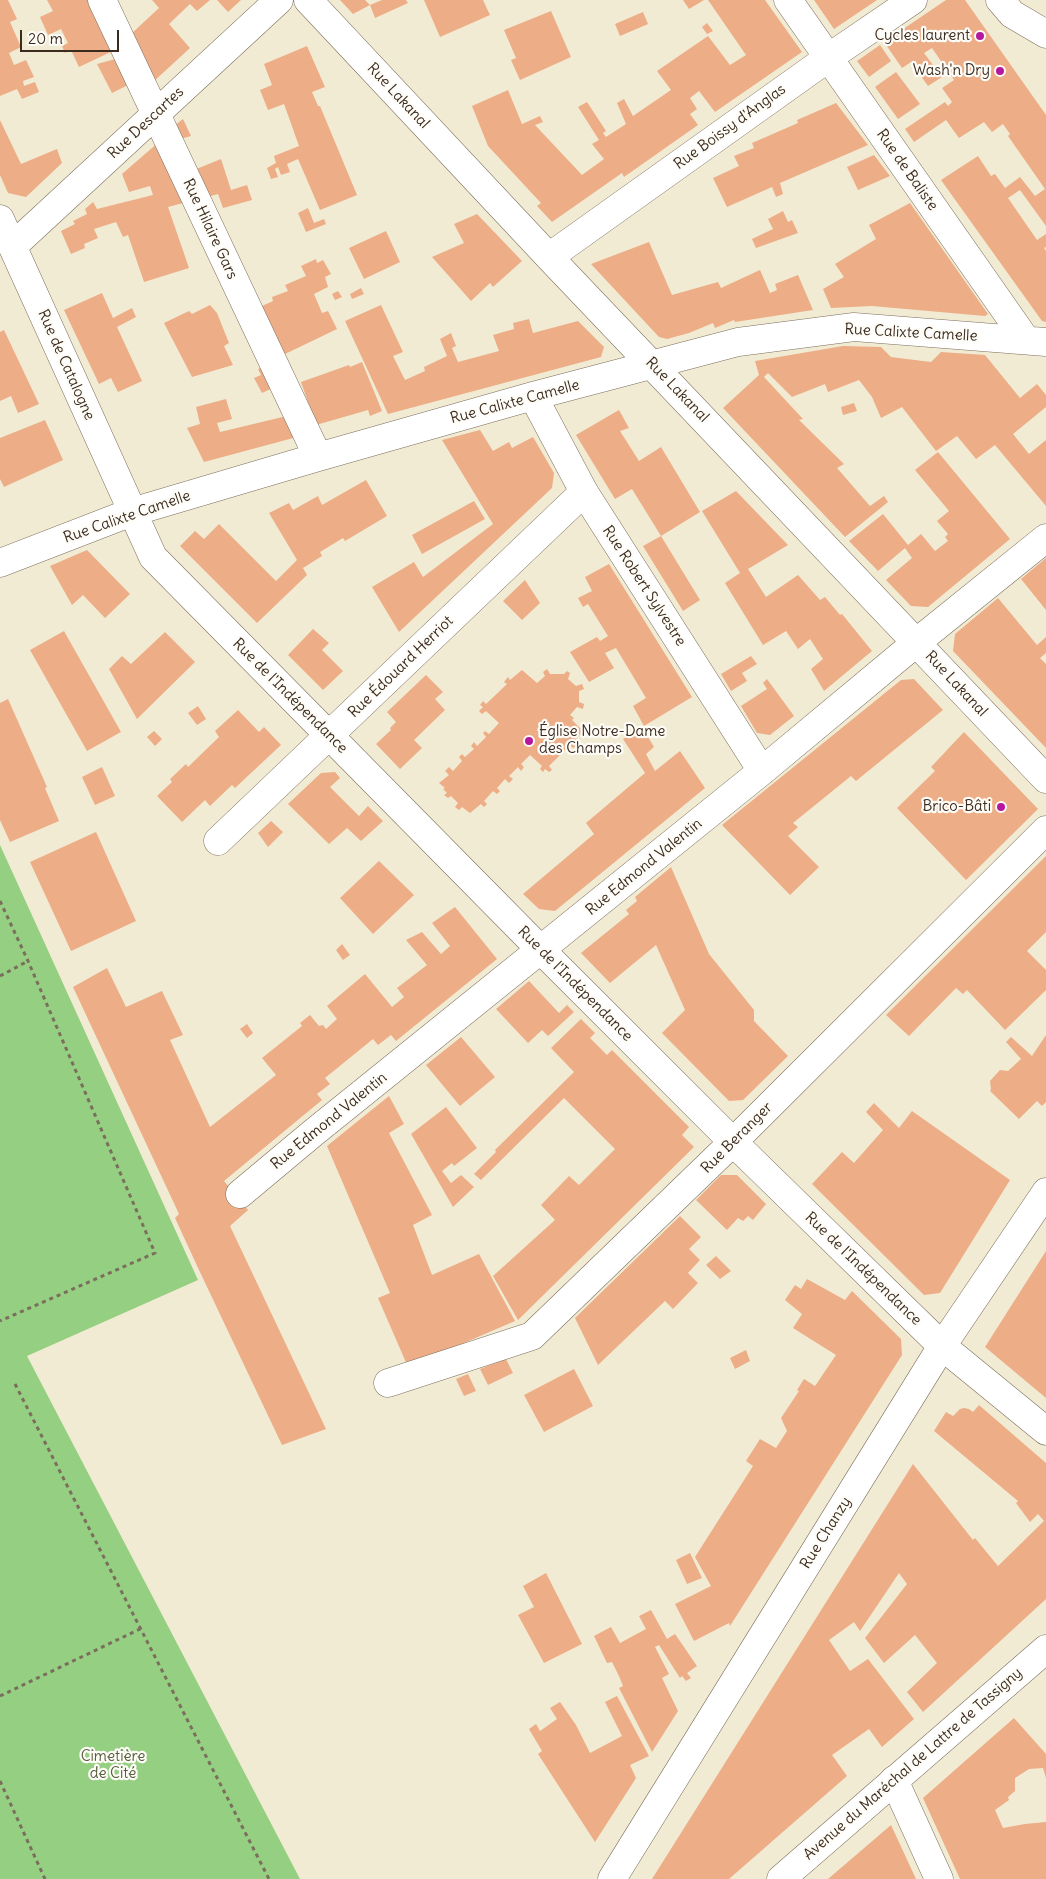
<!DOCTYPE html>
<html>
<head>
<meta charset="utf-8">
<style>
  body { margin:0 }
  #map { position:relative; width:1046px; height:1879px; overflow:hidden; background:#f2ebd3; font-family:Delius,sans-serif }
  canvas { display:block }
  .scale { position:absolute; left:20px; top:30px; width:99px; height:22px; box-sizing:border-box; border:2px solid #3b2a1e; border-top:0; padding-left:6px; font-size:15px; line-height:18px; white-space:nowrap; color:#3b2a1e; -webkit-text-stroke:4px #fdfcf7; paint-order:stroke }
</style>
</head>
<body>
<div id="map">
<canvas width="1046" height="1879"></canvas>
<div class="scale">20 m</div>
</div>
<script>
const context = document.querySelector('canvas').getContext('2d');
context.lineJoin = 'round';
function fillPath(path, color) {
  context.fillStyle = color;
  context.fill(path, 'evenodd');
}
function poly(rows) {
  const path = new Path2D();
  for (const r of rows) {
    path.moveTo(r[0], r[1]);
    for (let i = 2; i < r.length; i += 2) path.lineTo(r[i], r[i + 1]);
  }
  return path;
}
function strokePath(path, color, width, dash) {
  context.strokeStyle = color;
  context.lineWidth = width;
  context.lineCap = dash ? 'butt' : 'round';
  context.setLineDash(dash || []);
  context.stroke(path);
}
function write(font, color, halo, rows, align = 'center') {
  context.font = font + ' Delius,sans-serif';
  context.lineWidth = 4.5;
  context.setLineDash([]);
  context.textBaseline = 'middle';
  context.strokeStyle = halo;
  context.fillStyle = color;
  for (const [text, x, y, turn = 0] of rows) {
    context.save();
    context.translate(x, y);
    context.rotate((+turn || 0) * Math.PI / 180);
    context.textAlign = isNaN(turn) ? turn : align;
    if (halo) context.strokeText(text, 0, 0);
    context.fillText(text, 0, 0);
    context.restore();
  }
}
fillPath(poly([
  [0,845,198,1280,27,1356,300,1879,0,1879]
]), '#95cf82');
fillPath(poly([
  [0,0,8,0,17,19,10,22,21,47,9,53,14,65,26,60,34,77,23,81,24,86,35,82,39,92,22,99,17,89,0,96],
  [47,0,91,0,115,50,79,67,71,50,65,53,62,46,68,43,61,29,48,35,40,17,53,11],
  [152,0,210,0,197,11,190,4,169,24,190,48,152,83,131,34,159,8],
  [217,0,241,0,228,12],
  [340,0,365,0,370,5,353,14],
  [382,0,406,0,408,3,375,18,370,5],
  [424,0,483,0,490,15,440,37],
  [683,0,704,0,689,9],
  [708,0,765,0,802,52,715,112,699,91,690,98,697,109,690,114,698,125,624,177,622,173,552,222,537,206,541,203,488,146,472,106,508,90,522,124,540,116,543,122,535,125,582,175,604,159,592,144,599,140,578,107,587,102,606,131,603,133,606,137,626,124,617,103,624,99,633,116,671,90,657,71,708,36,730,65,746,55],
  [814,0,877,0,834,29],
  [946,0,965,0,1046,115,1046,226,1020,190,1008,198,1037,240,1046,234,1046,247,1044,248,1046,251,1046,322,1042,321,941,180,978,156,991,176,995,174,1005,188,1020,177,1035,196,1045,189,1008,136,1010,134,1003,124,992,132,984,122,959,138,946,120,914,142,905,129,945,102,948,106,952,102,942,88,954,80,932,48,924,53,942,77,928,86,911,62,902,68,884,42],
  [551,11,571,57,520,80,511,60,516,58,504,30],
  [643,12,648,24,620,36,615,24],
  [707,23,713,31,707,34,702,27],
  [880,45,891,61,869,77,857,61],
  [307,46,325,87,312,92,318,106,320,106,357,195,320,210,298,159,287,164,290,172,281,175,278,167,275,169,278,177,271,179,267,168,276,163,274,156,299,146,284,104,268,110,260,90,272,85,264,64],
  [119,58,132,83,112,93,97,64],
  [896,72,920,104,898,119,875,87],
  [836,103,868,145,780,183,783,194,776,197,772,187,727,207,713,178,739,166,734,156,754,148,752,143,798,123,797,120],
  [183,119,191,136,180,139,174,126],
  [0,120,21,164,57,149,62,163,26,197,8,193,0,175],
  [160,141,187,202,168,207,189,268,144,282,128,235,123,237,116,222,94,229,98,238,84,244,85,248,71,254,61,231,75,224,73,221,87,214,85,209,93,202,97,209,153,195,150,186,129,192,122,174],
  [874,155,890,176,858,190,847,167],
  [221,159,231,190,247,185,252,200,223,208,218,194,207,197,194,170],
  [910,203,988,314,985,316,872,306,831,308,823,289,844,277,835,264,876,239,869,225],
  [308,208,314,223,324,219,326,224,306,232,298,213],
  [783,211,788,222,792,220,798,233,756,248,752,239,773,229,768,219],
  [477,214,522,261,493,287,490,283,471,301,432,257,464,243,454,224],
  [386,231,400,262,364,279,349,248],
  [649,242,672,295,718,282,721,288,760,270,770,293,777,290,775,284,798,275,813,310,735,322,734,320,715,328,713,323,689,333,667,339,659,337,591,264],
  [316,259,317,263,323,260,331,274,325,277,328,287,314,294,322,313,328,311,337,329,283,355,260,307,273,301,272,297,288,291,285,285,306,276,301,266],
  [361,288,364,294,352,299,350,294],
  [338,291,342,297,335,300,332,294],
  [102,293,113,318,132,308,136,317,117,327,142,381,118,392,111,378,99,384,64,310],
  [210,305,217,313,229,343,224,346,233,365,192,377,164,323,189,311,192,314],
  [381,305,403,352,393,356,405,380,425,371,424,367,447,356,440,339,451,333,456,346,452,348,458,362,499,351,493,335,514,329,513,323,529,319,533,333,578,321,604,347,601,357,388,414,345,321],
  [4,330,39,404,18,413,11,396,0,401,0,332],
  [843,346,881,347,891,357,931,362,941,352,985,355,1020,398,1037,384,1046,395,1046,407,1013,434,1029,454,1046,440,1046,506,995,445,976,459,957,436,936,451,902,407,881,418,872,397,859,380,828,392,825,384,792,397,768,373,764,377,803,419,799,420,844,464,837,468,870,506,884,496,888,502,845,537,723,408,759,375,755,361],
  [362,362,382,411,370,416,368,410,316,425,301,382,349,365,350,367],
  [266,365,277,386,262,393,254,378,261,375,258,369],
  [226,399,232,419,217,423,220,432,291,415,297,437,204,462,187,428,200,424,196,407],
  [854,403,857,411,843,415,841,407],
  [619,410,629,428,620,431,639,461,661,447,700,512,661,536,632,489,615,499,576,435],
  [45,420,63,460,4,487,0,479,0,438],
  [480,430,493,451,509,442,512,448,533,437,554,473,552,488,399,632,372,587,414,562,423,577,493,524,442,440],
  [938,452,1010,539,928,607,911,606,886,580,912,558,905,548,878,571,849,541,883,514,908,545,921,534,935,551,948,541,945,537,948,534,937,521,949,511,915,470],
  [366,480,387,516,345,541,343,538,320,552,322,556,303,568,307,575,257,623,180,546,195,531,204,539,219,524,276,581,297,560,269,513,289,503,293,510,318,496,322,505],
  [736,491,788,545,748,569,766,597,798,575,820,600,825,597,840,615,842,614,872,651,824,691,811,669,823,659,810,639,798,649,786,631,763,645,725,583,740,573,702,511],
  [474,501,485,519,422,554,412,535],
  [661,536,700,600,683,611,643,546],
  [87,550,130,594,105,618,83,595,72,605,50,566],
  [1046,558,1046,610,1021,579],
  [609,564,692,697,644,726,633,706,646,698,616,648,605,653,614,668,589,682,570,652,597,637,600,641,608,636,588,604,583,607,578,598,592,591,585,577],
  [525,580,540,603,522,620,503,601],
  [998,598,1037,645,1046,637,1046,653,1040,658,1046,664,1046,748,953,651,955,634],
  [313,629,329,643,322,650,343,671,323,690,288,655],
  [64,631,121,732,87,751,30,650],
  [165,632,195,662,137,719,109,669,122,656,131,664],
  [751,656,757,664,742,673,747,681,731,691,721,674],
  [547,669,550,674,564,674,567,671,570,673,568,679,576,686,582,684,584,689,579,691,579,702,584,704,583,709,577,707,570,715,574,718,572,720,583,731,576,739,577,740,574,744,576,746,573,748,570,745,549,766,552,770,549,772,545,769,543,772,540,769,542,766,530,755,521,764,524,767,521,771,518,767,509,776,513,779,509,783,505,779,497,788,500,791,497,794,493,791,484,801,487,804,484,807,481,804,470,813,462,807,459,810,455,807,458,803,451,796,448,798,444,795,447,793,443,789,445,788,439,783,449,775,445,771,449,767,453,771,462,761,459,757,462,754,465,757,474,749,471,746,474,742,477,746,486,737,483,733,485,731,489,734,499,723,486,711,482,714,479,711,483,707,480,705,483,701,486,704,507,684,504,682,508,677,510,680,522,670,537,683,545,676,543,672],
  [426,675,443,692,435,699,445,710,414,740,422,748,400,769,376,744,391,730,390,728,396,722,387,712],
  [767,679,794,716,770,735,757,733,741,706,767,689,763,683],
  [914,679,943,710,856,781,851,776,793,823,798,827,788,836,819,867,790,895,722,825,901,680],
  [8,699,47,787,45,788,59,821,10,842,0,820,0,703],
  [198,706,206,719,197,725,188,713],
  [238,710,259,732,264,727,281,745,235,788,232,785,210,806,205,800,182,822,157,796,172,782,170,779,186,764,188,767,219,737,215,731],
  [642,727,654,747,646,754,655,771,680,751,705,788,555,911,539,909,523,894,594,834,586,823,645,773,623,739],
  [154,731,162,739,155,746,147,737],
  [964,732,1038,809,966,880,897,808,935,771,931,767],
  [102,767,115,796,95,805,82,777],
  [335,772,340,778,330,787,359,816,368,806,383,821,361,841,347,828,329,844,288,804,321,773],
  [271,821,283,832,268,847,258,833],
  [96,832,136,921,71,951,30,862],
  [1046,856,1046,932,1027,951,1046,970,1046,990,1005,1030,967,990,963,994,956,988,909,1036,886,1015],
  [379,861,414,895,373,934,340,898],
  [671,867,709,954,754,1010,754,1021,788,1056,743,1100,729,1101,662,1033,685,1010,656,945,610,983,581,953,629,914,626,910,637,901,635,897],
  [455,907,497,959,396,1041,391,1035,378,1045,373,1039,325,1078,330,1084,317,1094,322,1100,224,1181,248,1210,230,1226,326,1429,282,1445,199,1270,175,1218,179,1214,73,987,107,968,126,1007,162,991,183,1035,170,1040,210,1127,276,1075,262,1058,302,1026,300,1023,310,1015,319,1026,323,1025,326,1029,337,1019,327,1006,365,974,392,1007,404,997,397,988,427,965,406,940,422,932,441,954,450,946,432,923],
  [342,944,350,955,343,960,336,950],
  [529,981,559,1013,567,1005,574,1012,548,1036,542,1030,528,1043,496,1009],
  [581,1019,595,1033,590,1038,607,1055,612,1050,689,1127,682,1135,694,1147,518,1320,493,1276,555,1220,541,1205,569,1176,579,1185,615,1149,564,1098,481,1180,474,1174,496,1152,495,1150,574,1072,551,1048],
  [247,1024,253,1033,247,1038,240,1029],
  [1046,1035,1046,1102,1042,1106,1037,1101,1019,1119,990,1091,991,1089,990,1081,1000,1070,1008,1071,1021,1059,1006,1042,1011,1037,1032,1056],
  [461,1037,495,1077,460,1106,426,1065],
  [389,1096,404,1124,389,1133,432,1215,413,1225,432,1275,479,1254,515,1321,408,1367,378,1298,390,1293,327,1146],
  [874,1103,899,1128,912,1111,1010,1180,940,1293,924,1295,812,1184,842,1152,854,1163,883,1130,866,1112],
  [446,1107,477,1148,454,1166,452,1163,442,1171,451,1183,461,1175,474,1187,453,1207,411,1134],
  [721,1175,737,1175,766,1204,753,1220,748,1216,743,1221,738,1218,727,1230,696,1200],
  [680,1216,701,1237,689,1249,700,1260,688,1273,698,1283,673,1309,665,1301,598,1365,575,1318],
  [1046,1251,1046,1398,985,1347],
  [716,1256,731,1271,720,1279,706,1265],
  [807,1279,845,1300,852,1291,901,1339,902,1355,730,1626,729,1623,694,1641,675,1604,711,1586,695,1557,753,1466,746,1461,760,1439,776,1448,787,1431,781,1418,799,1391,797,1390,804,1379,815,1386,836,1355,793,1328,802,1314,785,1300,795,1285,801,1289],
  [746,1350,750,1361,735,1369,730,1358],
  [506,1359,513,1373,488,1385,480,1369],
  [574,1369,593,1406,544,1432,524,1395],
  [468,1374,476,1391,464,1396,456,1379],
  [979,1405,1046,1463,1046,1599,923,1712,907,1692,937,1663,915,1635,884,1663,865,1638,907,1584,899,1573,860,1631,854,1622,829,1640,850,1671,868,1659,914,1719,882,1747,869,1729,832,1755,847,1776,729,1879,652,1879,913,1464,973,1540,975,1538,998,1566,1044,1521,1038,1514,1030,1522,1016,1503,1018,1501,934,1431,946,1412,953,1416,960,1409,964,1408,969,1409,973,1412],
  [690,1553,702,1578,687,1584,676,1560],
  [546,1573,582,1644,544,1663,518,1615,534,1607,523,1586],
  [651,1610,667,1639,675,1634,697,1666,687,1673,691,1678,686,1681,682,1676,680,1678,659,1645,655,1647,669,1674,662,1678,678,1711,652,1752,619,1688,623,1686,619,1676,612,1662,607,1663,594,1636,611,1627,620,1643,646,1629,639,1616],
  [617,1696,649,1756,630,1765,636,1778,595,1842,538,1754,542,1751,529,1729,536,1724,540,1731,557,1719,550,1708,560,1702,576,1725,590,1753,622,1736,605,1702],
  [1014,1718,1046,1754,1046,1778,1043,1768,1029,1769,1015,1778,1015,1791,1008,1797,1009,1800,995,1810,1003,1828,1025,1824,1046,1822,1046,1879,960,1879,923,1798],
  [891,1825,916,1879,828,1879]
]), '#ecad87');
const minor = poly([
  [102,0,318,457],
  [308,0,549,257,1046,779],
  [788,0,1026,340],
  [0,219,153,557,541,950,733,1142,942,1346,1046,1431],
  [13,246,279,0],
  [549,257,828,58,913,0],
  [533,396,584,492,762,771],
  [0,563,132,512,318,457,533,396,738,342,854,327,1046,342],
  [218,841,584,492],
  [240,1194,313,1133,762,771,917,642,1046,538],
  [388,1383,532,1336,733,1142,1046,830],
  [894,1780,939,1879],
  [612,1879,942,1346,1046,1192]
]);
const tertiary = poly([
  [1000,0,1012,14,1046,34]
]);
const secondary = poly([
  [781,1879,1046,1649]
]);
strokePath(minor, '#7b6e5d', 29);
strokePath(tertiary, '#7b6e5d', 29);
strokePath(secondary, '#7b6e5d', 29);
strokePath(poly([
  [0,901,28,961,155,1253,0,1321],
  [0,976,28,961],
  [15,1384,269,1879],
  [0,1696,142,1628],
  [0,1781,45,1879]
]), '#7b6e5d', 3, [4, 4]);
strokePath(minor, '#fff', 28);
strokePath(tertiary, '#fff', 28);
strokePath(secondary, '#fff', 28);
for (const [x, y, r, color] of [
  [980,36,5,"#b5179e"],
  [1000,71,5,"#b5179e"],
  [529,741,5,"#b5179e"],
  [1001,807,5,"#b5179e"]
]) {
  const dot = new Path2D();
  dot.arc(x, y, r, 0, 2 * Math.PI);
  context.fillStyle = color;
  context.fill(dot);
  strokePath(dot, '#fdfcf7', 2);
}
write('15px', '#3b2a1e', '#fdfcf7', [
  ["Cycles laurent",970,36],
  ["Wash'n Dry",990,71],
  ["Église Notre-Dame",539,732,"left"],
  ["des Champs",539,749,"left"],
  ["Brico-Bâti",991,807]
], 'right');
write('15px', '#3b2a1e', '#fdfcf7', [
  ["Rue Lakanal",398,96,47],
  ["Rue Descartes",146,123,-43],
  ["Rue Boissy d'Anglas",730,127,-36],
  ["Rue de Baliste",907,170,55],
  ["Rue Hilaire Gars",210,229,65],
  ["Rue Calixte Camelle",911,333,3],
  ["Rue de Catalogne",66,365,66],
  ["Rue Lakanal",677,390,46],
  ["Rue Calixte Camelle",515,402,-15],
  ["Rue Calixte Camelle",127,517,-19],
  ["Rue Robert Sylvestre",644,586,57],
  ["Rue Édouard Herriot",401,667,-44],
  ["Rue Lakanal",956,684,47],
  ["Rue de l'Indépendance",290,696,45],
  ["Rue Edmond Valentin",644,867,-39],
  ["Rue de l'Indépendance",575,984,45],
  ["Rue Edmond Valentin",329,1121,-39],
  ["Rue Beranger",737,1138,-45],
  ["Rue de l'Indépendance",863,1269,44],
  ["Rue Chanzy",826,1533,-58],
  ["Avenue du Maréchal de Lattre de Tassigny",913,1764,-41]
]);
write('15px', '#565c3c', '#fdfcf7', [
  ["Cimetière",113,1757],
  ["de Cité",113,1774]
]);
</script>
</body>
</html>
